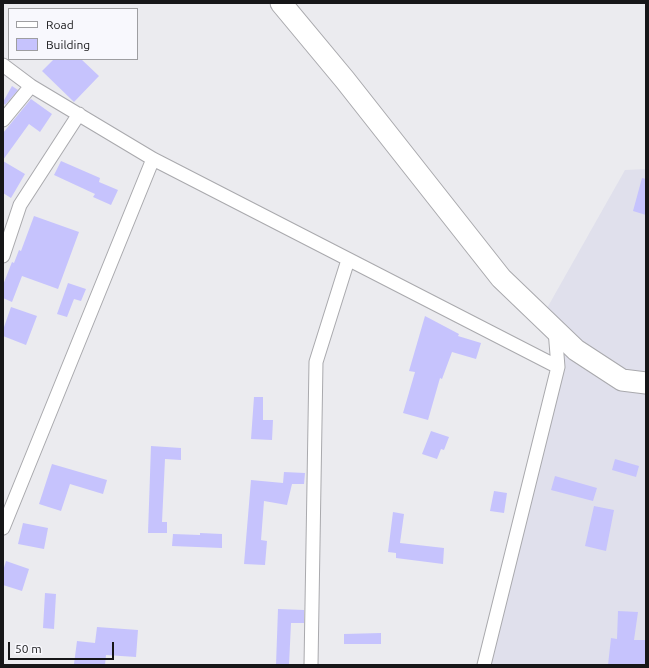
<!DOCTYPE html>
<html>
<head>
<meta charset="utf-8">
<style>
  body { margin:0 }
  #map { position:relative; width:649px; height:668px; overflow:hidden; background:#ebebef; font-family:Ubuntu,sans-serif }
  canvas { display:block }
  .frame { position:absolute; inset:0; border:4px solid #161618; pointer-events:none }
  .legend { position:absolute; left:8px; top:8px; width:130px; height:52px; box-sizing:border-box; background:#f8f8fd; border:1px solid #9e9ea1; margin:0; padding:5px 7px; list-style:none; font-size:12px; color:#161618 }
  .legend li { display:flex; align-items:center; gap:8px; height:20px }
  .legend b { width:20px; border:1px solid #9e9ea1 }
  .scale { position:absolute; left:8px; top:642px; width:106px; height:18px; box-sizing:border-box; border:2px solid #161618; border-top:0; padding-left:5px; font-size:12px; line-height:14px; white-space:nowrap; color:#161618; -webkit-text-stroke:3px #f8f8fd; paint-order:stroke }
</style>
</head>
<body>
<div id="map">
<canvas width="649" height="668"></canvas>
<div class="frame"></div>
<ul class="legend">
<li><b style="height:5px;background:#fff"></b>Road</li>
<li><b style="height:11px;background:#c6c3fd"></b>Building</li>
</ul>
<div class="scale">50 m</div>
</div>
<script>
const context = document.querySelector('canvas').getContext('2d');
context.lineJoin = 'round';
function fillPath(path, color) {
  context.fillStyle = color;
  context.fill(path, 'evenodd');
}
function poly(rows) {
  const path = new Path2D();
  for (const r of rows) {
    path.moveTo(r[0], r[1]);
    for (let i = 2; i < r.length; i += 2) path.lineTo(r[i], r[i + 1]);
  }
  return path;
}
function strokePath(path, color, width, dash) {
  context.strokeStyle = color;
  context.lineWidth = width;
  context.lineCap = dash ? 'butt' : 'round';
  context.setLineDash(dash || []);
  context.stroke(path);
}
fillPath(poly([
  [646,169,646,665,484,665,558,367,555,330,542,317,625,170]
]), '#e0e0ec');
fillPath(poly([
  [54,59,81,59,99,76,74,102,42,71],
  [12,86,18,90,5,105,3,102],
  [31,99,52,114,40,132,29,124,3,160,3,133],
  [3,161,25,174,11,198,3,193],
  [61,161,100,178,99,182,118,190,111,205,93,197,95,194,54,175],
  [642,178,646,179,646,215,633,211],
  [34,216,79,232,58,289,22,276,12,302,3,298,3,285,12,262,14,263,19,250,21,251],
  [68,283,86,289,81,301,74,299,67,317,57,314],
  [11,307,37,316,26,345,3,336,3,330],
  [425,316,459,334,458,336,481,343,476,359,452,352,442,379,440,378,428,420,403,413,415,372,409,371],
  [254,397,263,397,263,420,273,420,272,440,251,439],
  [431,431,449,437,444,450,441,449,437,459,422,454],
  [151,446,181,448,181,460,165,459,162,522,167,522,167,533,148,533],
  [615,459,639,466,636,477,612,470],
  [52,464,107,480,103,494,70,484,61,511,39,504],
  [284,472,305,473,304,484,292,484,287,505,264,501,261,540,267,541,265,565,244,564,251,480,283,483],
  [555,476,597,488,593,501,551,490],
  [494,491,507,493,504,513,490,511],
  [594,506,614,510,606,551,585,546],
  [393,512,404,514,400,543,444,548,443,564,396,558,396,553,388,552],
  [23,523,48,528,44,549,18,544],
  [200,533,222,534,222,548,172,546,173,534,200,535],
  [6,561,29,569,22,591,3,585,3,571],
  [45,593,56,594,54,629,43,628],
  [278,609,304,610,304,623,291,623,289,665,276,665],
  [618,611,638,612,634,640,646,640,646,665,608,665,611,638,617,639],
  [97,627,138,630,136,657,106,655,105,665,74,664,77,641,95,643],
  [381,633,381,644,344,644,344,634]
]), '#c6c3fd');
const minor = poly([
  [3,65,31,86,153,159,558,367],
  [3,120,31,86],
  [3,256,20,205,79,114],
  [3,528,153,159],
  [311,665,316,362,348,260],
  [484,665,558,367,555,330]
]);
const trunk = poly([
  [281,3,345,80,501,278,576,350,622,380,646,383]
]);
strokePath(minor, '#a9a9ad', 15);
strokePath(trunk, '#a9a9ad', 23);
strokePath(minor, '#fff', 13);
strokePath(trunk, '#fff', 21);
</script>
</body>
</html>
